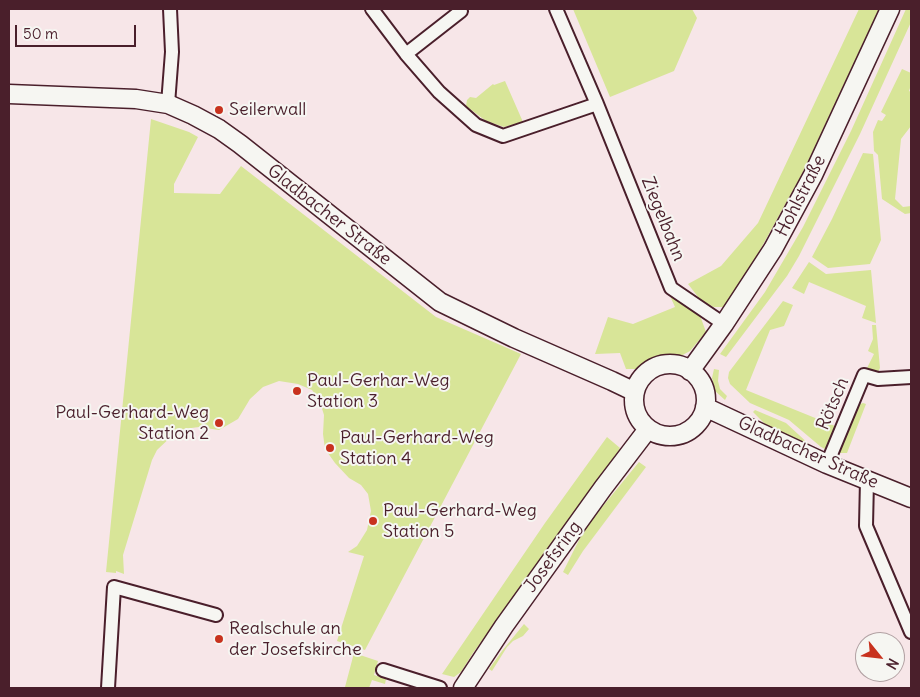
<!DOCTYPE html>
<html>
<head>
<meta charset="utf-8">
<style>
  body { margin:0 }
  #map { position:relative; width:920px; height:697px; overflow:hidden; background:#f7e6e8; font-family:Delius,sans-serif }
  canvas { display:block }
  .frame { position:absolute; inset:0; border:10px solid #4a1f2b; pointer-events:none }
  .north { position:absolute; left:855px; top:632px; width:50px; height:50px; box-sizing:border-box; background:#f6f6f2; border:1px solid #b1a0a2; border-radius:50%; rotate:119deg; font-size:14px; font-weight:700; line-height:20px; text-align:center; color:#4a1f2b }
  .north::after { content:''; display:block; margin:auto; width:18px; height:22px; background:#c8321e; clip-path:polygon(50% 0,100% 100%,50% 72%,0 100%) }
  .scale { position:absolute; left:15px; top:25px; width:121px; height:22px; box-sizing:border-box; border:2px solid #4a1f2b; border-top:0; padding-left:6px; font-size:15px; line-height:18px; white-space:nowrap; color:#4a1f2b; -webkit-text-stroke:4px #f6f6f2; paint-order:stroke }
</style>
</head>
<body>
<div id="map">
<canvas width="920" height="697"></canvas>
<div class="frame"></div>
<div class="north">N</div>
<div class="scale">50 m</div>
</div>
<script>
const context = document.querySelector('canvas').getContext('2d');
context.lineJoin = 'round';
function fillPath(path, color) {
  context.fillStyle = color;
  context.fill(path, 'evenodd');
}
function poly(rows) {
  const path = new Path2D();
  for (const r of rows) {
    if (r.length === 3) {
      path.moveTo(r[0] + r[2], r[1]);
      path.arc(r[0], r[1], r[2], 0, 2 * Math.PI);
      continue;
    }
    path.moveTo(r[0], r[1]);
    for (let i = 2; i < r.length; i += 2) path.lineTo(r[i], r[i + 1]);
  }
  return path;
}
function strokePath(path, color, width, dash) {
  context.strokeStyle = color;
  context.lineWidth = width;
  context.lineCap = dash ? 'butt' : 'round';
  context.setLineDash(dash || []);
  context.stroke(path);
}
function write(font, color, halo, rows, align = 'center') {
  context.font = font + ' Delius,sans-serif';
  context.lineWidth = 4;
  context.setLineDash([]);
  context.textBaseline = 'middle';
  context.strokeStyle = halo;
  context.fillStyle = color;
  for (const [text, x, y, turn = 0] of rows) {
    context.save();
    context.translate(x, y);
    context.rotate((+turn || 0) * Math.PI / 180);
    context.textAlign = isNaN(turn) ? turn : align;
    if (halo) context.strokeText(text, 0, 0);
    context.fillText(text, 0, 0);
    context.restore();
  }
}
fillPath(poly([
  [573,9,692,9,697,18,674,71,610,97],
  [859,9,879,9,802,174,744,279,723,307,714,307,702,302,688,284,721,266,758,223],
  [906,9,911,9,911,22,860,134,799,256,787,276,726,357,720,354,765,292,803,227,851,131],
  [902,69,911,73,911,85,909,91,911,92,911,126,901,139,895,199,903,207,911,206,911,213,905,214,882,199,878,155,874,151,873,132,878,120,882,121,886,115,881,112],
  [505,81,523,122,504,127,486,121,466,106,467,100,470,97,476,98,493,84,494,85],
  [151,119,189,132,198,137,174,184,174,193,220,194,241,166,436,317,521,354,365,650,337,641,364,556,348,552,357,546,367,530,371,511,368,494,361,485,349,478,335,463,325,449,323,434,324,415,319,399,312,390,298,384,279,381,263,387,250,399,238,419,219,430,199,427,184,429,174,434,157,450,152,460,123,555,124,574,116,571,116,573,106,572],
  [863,153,873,154,881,240,870,264,828,268,812,257,832,219],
  [809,262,826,274,871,270,876,323,862,318,866,306,809,282,804,294,792,288],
  [675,294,698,310,706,332,690,351,677,358,663,359,637,369,626,369,620,353,595,354,608,317,633,324,675,307,670,296],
  [783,301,793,305,784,326,770,330,746,390,835,426,825,449,821,447,789,420,750,403,730,384,728,378,729,372],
  [872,325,876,325,880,368,877,374,873,374,867,368,874,354,868,351,873,339],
  [714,369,719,370,718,381,720,389,727,396,725,400,715,391,712,378],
  [863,403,866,404,847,453,838,453,858,405],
  [755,410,786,423,811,446,809,448,770,429,753,412],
  [607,437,620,448,609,467,473,653,461,672,454,677,442,674,545,523],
  [639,462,646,467,583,551,568,575,563,572,585,528],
  [524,624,529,629,523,636,513,641,507,647,492,671,489,669,502,651],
  [354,653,378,661,374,675,386,679,385,684,372,680,369,688,345,687]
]), '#d8e598');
const street = poly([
  [372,9,406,54,439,92,476,125,503,136,597,104],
  [556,9,597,104,671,288,724,324],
  [406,54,461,11],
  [168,104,172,52,170,9],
  [827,464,864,375,878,379,911,377],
  [867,480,866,526,911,632],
  [383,670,440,688],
  [108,688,114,587,216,615]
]);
const secondary = poly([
  [9,94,136,99,168,104,193,115,219,129,240,144,440,302,514,338,612,381,635,392],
  [670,400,36],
  [690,371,724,324,773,249,813,175,890,9],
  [705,407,827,464,911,498],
  [463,688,504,626,603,488,648,429]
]);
strokePath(street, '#4a1f2b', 16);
strokePath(secondary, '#4a1f2b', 21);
strokePath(street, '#f6f6f2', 12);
strokePath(secondary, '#f6f6f2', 18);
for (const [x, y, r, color] of [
  [219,110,5,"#c8321e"],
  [297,391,5,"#c8321e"],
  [219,423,5,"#c8321e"],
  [330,448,5,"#c8321e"],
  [373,521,5,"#c8321e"],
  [219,639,5,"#c8321e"]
]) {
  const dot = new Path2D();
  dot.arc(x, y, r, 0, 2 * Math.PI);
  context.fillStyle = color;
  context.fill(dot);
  strokePath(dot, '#f6f6f2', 2);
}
write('18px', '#4a1f2b', '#f6f6f2', [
  ["Seilerwall",229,110],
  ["Paul-Gerhar-Weg",307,381],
  ["Station 3",307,402],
  ["Paul-Gerhard-Weg",209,413,"right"],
  ["Station 2",209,434,"right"],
  ["Paul-Gerhard-Weg",340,438],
  ["Station 4",340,459],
  ["Paul-Gerhard-Weg",383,511],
  ["Station 5",383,532],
  ["Realschule an",229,629],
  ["der Josefskirche",229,650]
], 'left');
write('18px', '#4a1f2b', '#f6f6f2', [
  ["Hohlstraße",801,196,-63],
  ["Gladbacher Straße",329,215,38],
  ["Ziegelbahn",663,219,68],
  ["Rötsch",833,404,-67],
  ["Gladbacher Straße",808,453,24],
  ["Josefsring",553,557,-54]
]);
</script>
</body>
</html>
